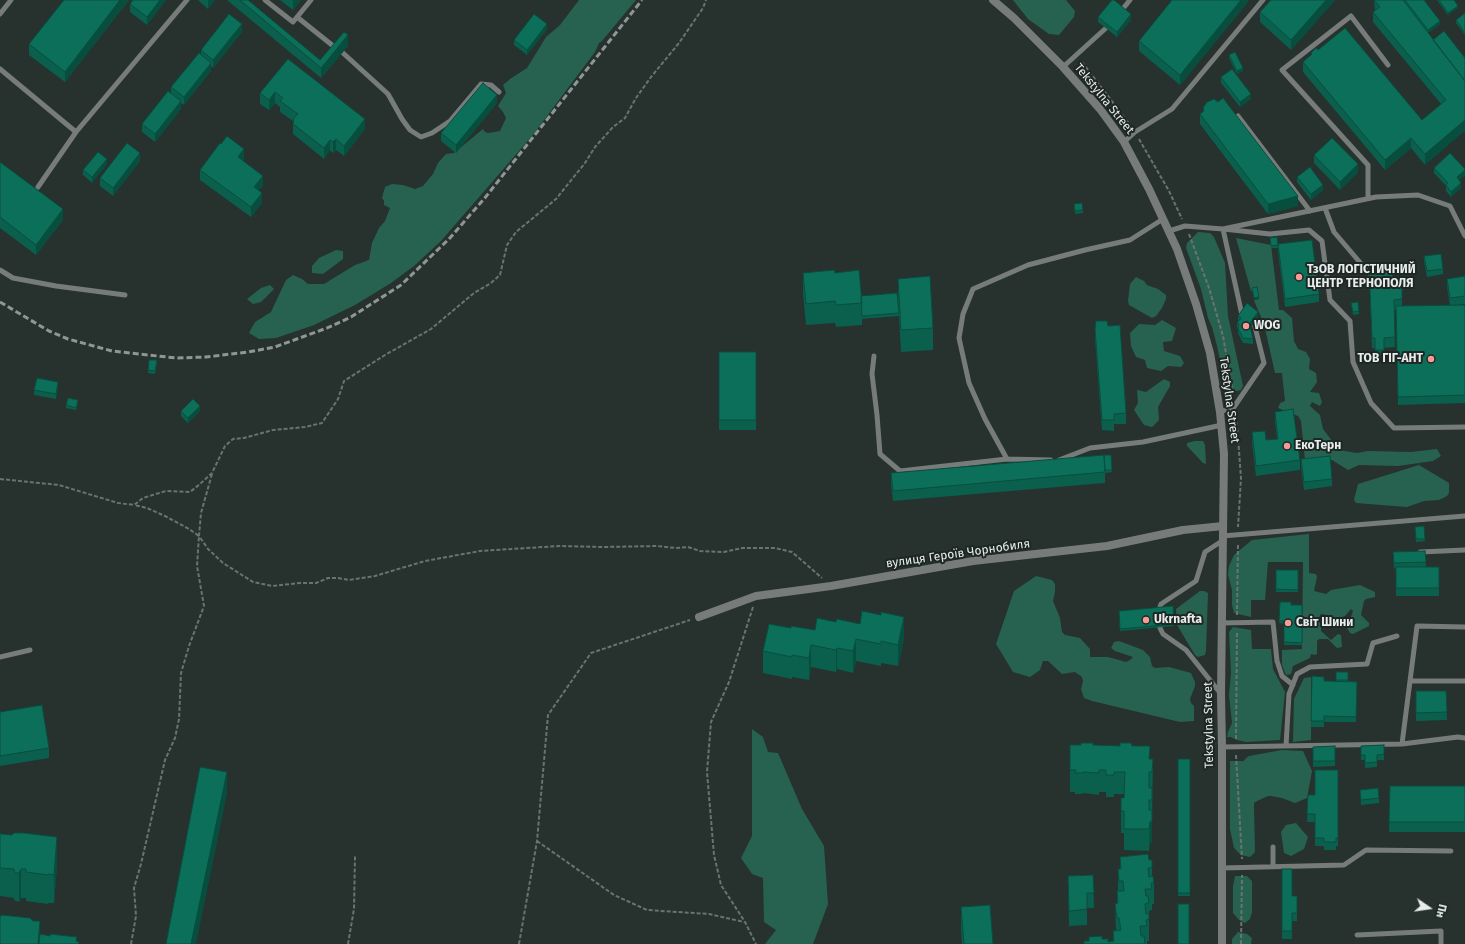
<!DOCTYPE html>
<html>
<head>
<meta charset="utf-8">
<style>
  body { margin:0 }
  #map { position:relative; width:1465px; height:944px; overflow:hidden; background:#27312e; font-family:"Fira Sans",sans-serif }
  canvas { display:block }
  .north { position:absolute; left:1409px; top:888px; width:40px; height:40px; -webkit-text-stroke:3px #1e2724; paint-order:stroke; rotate:103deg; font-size:11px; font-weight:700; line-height:16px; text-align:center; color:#e7edeb }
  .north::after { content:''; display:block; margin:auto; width:14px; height:18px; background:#e7edeb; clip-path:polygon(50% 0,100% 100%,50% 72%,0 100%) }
</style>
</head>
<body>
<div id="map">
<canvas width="1465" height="944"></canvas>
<div class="north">Пн</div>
</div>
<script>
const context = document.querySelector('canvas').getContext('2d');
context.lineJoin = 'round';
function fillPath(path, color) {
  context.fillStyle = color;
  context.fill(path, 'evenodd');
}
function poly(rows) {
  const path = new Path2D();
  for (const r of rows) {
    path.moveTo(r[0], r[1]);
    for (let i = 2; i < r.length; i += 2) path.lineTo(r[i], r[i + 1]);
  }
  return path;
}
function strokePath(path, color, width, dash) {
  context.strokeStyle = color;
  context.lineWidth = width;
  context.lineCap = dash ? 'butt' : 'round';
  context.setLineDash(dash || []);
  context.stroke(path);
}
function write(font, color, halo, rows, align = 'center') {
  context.font = font + ' "Fira Sans",sans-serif';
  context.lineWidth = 4;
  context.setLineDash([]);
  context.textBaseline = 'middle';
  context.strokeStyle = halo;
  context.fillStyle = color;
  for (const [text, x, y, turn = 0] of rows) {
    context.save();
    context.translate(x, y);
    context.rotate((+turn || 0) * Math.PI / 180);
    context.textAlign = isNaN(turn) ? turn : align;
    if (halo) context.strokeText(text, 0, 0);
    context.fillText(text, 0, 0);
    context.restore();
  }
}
fillPath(poly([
  [579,0,636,0,602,41,599,43,595,52,532,136,441,241,414,266,391,283,355,305,314,325,276,338,259,339,249,333,255,322,271,312,286,280,293,275,302,279,308,284,324,284,355,265,369,260,372,243,379,228,385,221,390,208,384,205,384,201,382,198,385,187,392,184,403,185,415,189,423,186,433,174,438,163,446,154,454,153,483,129,485,132,488,133,500,131,506,118,503,112,498,106,506,93,503,85,510,79,527,68,546,37,560,25],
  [1013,0,1066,0,1075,11,1074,17,1059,35,1049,34,1028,19],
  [1198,232,1210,233,1214,237,1225,263,1228,316,1243,386,1241,390,1237,391,1230,392,1227,391,1226,388,1217,346,1212,327,1208,318,1201,289,1186,248,1187,243],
  [1236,238,1271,245,1279,310,1283,310,1292,318,1294,341,1298,349,1306,352,1310,359,1309,369,1316,373,1317,382,1310,392,1319,393,1322,402,1320,406,1312,402,1310,406,1320,415,1323,429,1339,450,1357,453,1368,451,1411,452,1437,449,1441,456,1433,461,1398,466,1359,465,1348,470,1332,460,1305,460,1301,421,1298,416,1278,408,1280,403,1285,401,1282,373,1275,373,1264,324,1255,303,1254,300,1259,299,1257,290,1251,291],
  [336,250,343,251,343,259,323,274,312,273,312,266,319,258],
  [1136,277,1144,281,1147,285,1158,289,1166,295,1166,299,1162,308,1156,316,1152,318,1129,305,1128,301,1130,284],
  [270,285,274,289,261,302,253,304,247,299,261,288],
  [1162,320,1176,328,1172,341,1163,342,1164,351,1180,356,1184,363,1181,367,1168,366,1161,371,1147,368,1145,360,1136,357,1131,346,1130,333,1139,324,1155,325],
  [1164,379,1170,382,1170,386,1158,407,1159,420,1152,427,1144,425,1134,410,1138,403,1137,390,1146,392],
  [1195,441,1203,441,1205,445,1206,464,1203,463,1187,446,1187,443],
  [1419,465,1449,483,1449,493,1447,496,1439,500,1424,501,1407,507,1356,503,1354,500,1358,484],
  [1309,534,1309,573,1316,574,1317,577,1314,591,1326,594,1331,590,1360,585,1375,592,1375,597,1366,599,1364,601,1361,615,1369,623,1369,626,1353,634,1350,633,1347,628,1353,611,1351,609,1345,616,1334,620,1333,623,1327,615,1321,614,1318,619,1321,625,1321,631,1331,640,1338,634,1341,635,1342,647,1337,648,1328,639,1319,639,1317,641,1317,654,1315,655,1311,654,1310,658,1293,666,1291,674,1286,675,1282,665,1282,650,1302,649,1303,562,1268,562,1265,600,1251,600,1251,617,1234,613,1232,605,1232,590,1228,575,1229,566,1234,555,1252,540],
  [1036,576,1052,580,1055,584,1055,592,1053,601,1060,618,1062,632,1065,635,1080,638,1090,649,1090,657,1108,657,1126,662,1130,660,1133,657,1115,651,1111,648,1114,642,1119,641,1143,650,1150,657,1152,666,1155,668,1169,667,1191,673,1195,682,1195,686,1190,699,1191,703,1194,706,1194,721,1180,722,1092,701,1084,698,1081,689,1083,681,1082,677,1075,672,1062,674,1048,661,1043,661,1040,670,1030,677,1013,672,996,644,1014,591],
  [1200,591,1204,591,1208,593,1206,651,1205,655,1198,657,1195,655,1177,625,1176,609],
  [1233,627,1251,630,1252,649,1271,649,1273,669,1285,692,1280,740,1246,742,1237,740,1231,737,1227,737,1228,732,1232,723,1229,695,1231,673,1229,632],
  [1311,677,1311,740,1293,742,1294,699,1304,678],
  [752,729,763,737,768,752,778,753,802,809,824,846,828,904,813,944,765,944,776,930,764,922,763,878,752,874,741,858,752,836],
  [1282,750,1303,751,1312,771,1307,798,1295,803,1282,798,1271,796,1268,796,1257,801,1254,803,1254,806,1255,852,1250,857,1241,855,1234,848,1230,829,1230,761,1244,761,1246,758,1249,756],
  [1296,823,1308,837,1304,849,1291,856,1284,853,1281,832,1286,825],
  [1235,876,1247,876,1252,881,1252,912,1250,919,1245,923,1239,920,1233,913,1233,886],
  [1238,932,1247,934,1252,938,1251,944,1232,944,1232,939]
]), '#276251');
strokePath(poly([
  [1082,62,1130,125],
  [1139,139,1169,191,1182,219],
  [1189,234,1209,288,1223,336,1233,394],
  [1236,416,1238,437,1241,478,1238,527],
  [212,474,201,513,199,536,208,549,223,563,253,582,272,586,300,583,316,583,328,578,338,578,349,580,375,576,425,561,480,551,560,546,603,547,657,546,676,548,688,547,700,551,724,552,742,548,775,548,792,552,822,578],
  [0,479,59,485,118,503,134,505,143,498,166,491,190,492,200,484,212,473,225,446,233,439,244,438,273,430,305,427,322,423,338,399,344,381,385,355,431,329,474,293,491,283,500,275,507,245,516,232,556,199,585,163,595,147,613,127,625,118,636,98,651,77,679,43,703,8,706,0],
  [753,607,729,682,711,722,707,772,714,855,721,885,745,922,756,944],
  [1237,615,1238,543],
  [1236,739,1237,631],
  [1236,755,1242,859],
  [537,841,614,895,647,910,709,914,744,922],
  [131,944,136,916,134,888,141,864,165,760,175,738,179,719,181,673,189,646,204,606,197,566,199,536,189,529,165,516,147,508,134,505],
  [348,944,354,909,355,856],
  [519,944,537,841,548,715,591,653,690,620],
  [1241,944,1242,875]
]), '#6a7370', 2, [4, 2]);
strokePath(poly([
  [265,0,293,22,311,0],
  [1121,11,1130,0],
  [0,14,11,0],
  [297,17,337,49],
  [343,53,388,94,402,119,410,130,421,137,432,133,450,121,481,84,491,85,499,92],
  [1063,67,1106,28],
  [0,69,76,132,38,187],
  [1238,116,1310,211],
  [76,132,187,0],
  [1124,142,1135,132,1172,109,1263,0],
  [1368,198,1368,165,1282,70,1351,16,1388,65],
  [1325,208,1334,232,1369,273,1376,272],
  [1169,231,1185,226,1223,229,1376,197,1418,195,1450,206,1465,236],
  [0,270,13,278,56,286,125,295],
  [1242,315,1223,229,1270,234,1309,230,1322,241,1330,300,1350,321,1353,362,1371,403,1394,428,1465,427],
  [874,356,872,374,877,415,880,454,900,471,1007,459,1051,460],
  [1220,412,1234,407,1264,363,1254,323],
  [1007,459,985,419,969,383,959,338,963,314,973,289,1028,265,1085,250,1130,240,1163,219],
  [1059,460,1090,448,1143,442,1222,425],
  [1222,536,1465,516],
  [1420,552,1465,550],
  [1159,610,1161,604,1196,581,1205,552,1222,541],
  [1221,623,1273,622,1277,661,1282,676,1293,685],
  [1160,628,1163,634,1186,650,1221,694],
  [0,657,30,650],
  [1410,681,1465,681],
  [1402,744,1458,737,1465,738],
  [1286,746,1289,694,1297,674,1310,667,1367,664,1373,643,1397,636],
  [1222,747,1402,744,1417,626,1465,627],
  [1273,847,1273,866],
  [1222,868,1344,865,1366,850,1451,851],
  [1357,935,1441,931,1441,944]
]), '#777c7a', 5);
strokePath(poly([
  [699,617,756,596,831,586,973,561,1107,546,1183,530,1223,526]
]), '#777c7a', 8);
strokePath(poly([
  [993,0,1014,18,1063,67,1100,109,1124,142,1149,189,1177,249,1196,304,1210,353,1220,412,1224,454,1221,694,1222,747,1222,944]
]), '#777c7a', 8);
strokePath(poly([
  [0,302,49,331,68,339,112,351,176,358,206,357,248,352,275,347,327,328,351,317,401,285,449,239,484,199,642,0]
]), '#8f9795', 3, [6, 3]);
fillPath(poly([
  [129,0,65,82,29,55,29,44],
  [133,0,166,0,147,25,130,12,130,4],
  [198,0,215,0,208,9],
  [227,0,248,0,320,60,348,46,321,78],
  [280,0,301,0,293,10],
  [1248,0,1248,2,1180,85,1139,51,1139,41],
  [1271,0,1335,0,1291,50,1260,22,1260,12],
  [1374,0,1424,0,1440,24,1428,33,1433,40,1465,58,1425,165,1411,148,1385,170,1303,72,1303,62,1311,56,1311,53,1318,50,1422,120,1441,104,1373,22,1373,12,1375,11],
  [1437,0,1454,0,1458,8,1448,15],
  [1465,13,1465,35,1456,23,1456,20],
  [1098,17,1131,20,1117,37,1098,22],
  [547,29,527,55,514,45,514,40],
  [242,32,213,68,211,66,211,71,184,105,181,103,181,109,155,142,142,132,142,124,171,93,171,87,201,54,201,50],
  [1229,55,1243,71,1237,74,1229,58],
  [288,59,365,129,344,156,336,150,333,153,330,150,324,159,293,134,293,121,280,112,280,107,275,103,269,110,260,104,260,93],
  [1221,77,1251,99,1240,107,1221,83],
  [497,103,456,153,441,141,441,133],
  [1203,108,1298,206,1268,214,1200,124,1200,114,1203,112],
  [1314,155,1358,172,1340,190,1314,163],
  [244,159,243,161,263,186,259,190,262,203,251,217,200,180,200,170],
  [140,161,113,196,100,186,100,178],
  [0,162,63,220,36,255,0,228],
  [107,164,92,183,83,175,83,170],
  [1434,168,1465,169,1465,175,1459,180,1461,188,1451,197,1446,191,1446,186,1434,173],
  [1297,177,1323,190,1311,200,1297,182],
  [1074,204,1083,210,1083,213,1075,214],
  [1270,240,1278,245,1278,248,1271,248],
  [1278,244,1319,294,1319,302,1285,307,1278,252],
  [1424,256,1443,269,1443,274,1427,277,1424,262],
  [1369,266,1393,280,1402,279,1402,306,1450,305,1447,287,1447,279,1465,276,1465,304,1457,305,1465,305,1465,403,1398,405,1396,310,1394,310,1395,347,1384,348,1384,360,1375,360,1375,348,1372,348],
  [803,273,835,273,861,296,898,297,898,279,933,328,933,350,901,352,899,316,862,319,862,325,836,327,835,323,806,325,803,294],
  [1351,303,1359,311,1359,314,1353,315],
  [1238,316,1258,317,1250,329,1253,339,1253,344,1243,343,1238,333,1238,329,1237,328,1237,323,1238,322],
  [1108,326,1126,413,1126,424,1114,424,1114,431,1102,430,1095,339,1095,329],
  [719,352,756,352,756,430,719,430],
  [157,363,155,374,148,373,148,370],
  [58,387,56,399,34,395,34,390],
  [78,403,76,410,66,408,66,405],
  [181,411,200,411,188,423,181,416],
  [1275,412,1300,460,1300,470,1256,476,1252,443,1252,432,1266,440,1277,439,1275,422],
  [1111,455,1112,472,1105,473,1105,483,893,501,891,484,891,473],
  [1301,459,1332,479,1332,486,1304,490,1301,467],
  [1424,526,1425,541,1416,542,1415,527],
  [1425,551,1426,567,1439,567,1439,596,1396,596,1396,568,1394,569,1393,552],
  [1276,570,1298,570,1298,592,1276,592],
  [1280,602,1291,605,1302,605,1302,645,1284,645,1284,624,1279,623],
  [1173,606,1174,626,1120,631,1119,613],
  [791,628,904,639,898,666,881,663,881,666,856,661,853,673,837,669,836,672,811,667,809,680,792,677,792,679,763,673,763,651],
  [1336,672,1348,672,1348,681,1357,682,1356,722,1324,722,1324,727,1311,727,1312,676,1324,681,1336,681],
  [1416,691,1446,691,1447,720,1416,721],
  [0,712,49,748,49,758,0,766],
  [1070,745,1120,746,1132,746,1150,759,1153,759,1152,822,1152,843,1150,843,1149,851,1124,850,1124,833,1121,833,1121,798,1124,798,1124,794,1114,794,1114,797,1106,797,1106,792,1099,792,1099,795,1083,793,1082,794,1075,794,1075,792,1070,792],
  [1384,745,1384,760,1377,760,1377,767,1365,768,1365,760,1361,760,1361,746],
  [1335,746,1335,766,1313,767,1313,747],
  [1178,759,1190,759,1190,896,1178,896],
  [1338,770,1338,846,1336,846,1336,850,1324,850,1324,846,1315,846,1315,822,1307,822,1308,795,1315,795],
  [1390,786,1465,786,1465,832,1389,832],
  [1360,790,1379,798,1379,803,1361,805],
  [0,833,1,834,57,866,54,903,48,903,48,904,26,901,26,898,21,898,19,902,16,901,14,900,14,898,0,896],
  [1120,857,1149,860,1152,868,1152,876,1154,883,1154,904,1152,904,1152,910,1149,911,1149,941,1147,941,1147,944,1084,944,1102,939,1108,942,1113,941,1113,931,1116,930,1115,904,1117,903,1117,891,1118,891,1118,869,1120,869],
  [1282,869,1292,896,1297,896,1297,921,1292,921,1292,939,1282,939],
  [1093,875,1094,908,1087,908,1087,925,1069,926,1068,876],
  [961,907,993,944,962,944,961,929]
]), '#0a5f4d');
fillPath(poly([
  [120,0,129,0,65,82,65,72],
  [160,0,166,0,147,25,147,17],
  [208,0,215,0,208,9],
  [293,0,301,0,293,10],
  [1241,0,1248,0,1248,2,1180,85,1180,75],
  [1326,0,1335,0,1291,50,1291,40],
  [1458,6,1458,8,1448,15,1448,13],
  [1131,14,1131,20,1117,37,1117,32],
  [1440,21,1440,24,1428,33,1428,30],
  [242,24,242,32,213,68,213,60],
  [547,24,547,29,527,55,527,50],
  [348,35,348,46,321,78,321,68],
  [211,63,211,71,184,105,184,97],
  [1243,68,1243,71,1237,74,1237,71],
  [275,92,275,103,269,110,269,100],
  [1251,94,1251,99,1240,107,1240,102],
  [497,95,497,103,456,153,456,145],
  [181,101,181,109,155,142,155,134],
  [365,119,365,129,344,156,344,146],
  [1465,120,1465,131,1425,165,1425,154],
  [1411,138,1411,148,1385,170,1385,160],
  [336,139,336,150,333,153,333,142],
  [330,140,330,150,324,159,324,148],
  [244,149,244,159,238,167,238,157],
  [140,153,140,161,113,196,113,188],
  [107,159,107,164,92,183,92,177],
  [1358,164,1358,172,1340,190,1340,182],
  [1465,170,1465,175,1457,183,1457,177],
  [263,176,263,186,254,197,254,187],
  [1461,183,1461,188,1451,197,1451,192],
  [1323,185,1323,190,1311,200,1311,194],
  [262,193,262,203,251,217,251,207],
  [1298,196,1298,206,1268,214,1268,204],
  [63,209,63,220,36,255,36,245],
  [1259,297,1259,299,1254,300,1254,298],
  [1258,312,1258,317,1247,333,1247,327],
  [58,382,58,387,56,399,56,394],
  [200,406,200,411,188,423,188,418],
  [904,617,904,639,898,666,898,645],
  [856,639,856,661,853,673,853,651],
  [811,645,811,667,809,680,809,658],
  [837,648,837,669,836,672,836,650],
  [227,772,227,794,196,944,191,944],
  [1152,810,1152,843,1150,843,1149,851,1150,822],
  [57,837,57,866,54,903,54,875],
  [21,869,21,898,19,902,19,873],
  [40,921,40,944,38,944]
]), '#084e3e');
const building = poly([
  [64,0,120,0,65,72,29,44,64,0],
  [133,0,160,0,147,17,130,4,133,0],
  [240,0,248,0,320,60,344,32,348,35,321,68,240,0],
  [1112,0,1114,0,1131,14,1117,32,1098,17,1112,0],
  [1172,0,1241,0,1180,75,1139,41,1172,0],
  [1271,0,1326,0,1291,40,1260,12,1271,0],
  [1374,0,1403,0,1465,81,1465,120,1425,154,1411,138,1385,160,1303,62,1312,54,1311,53,1316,48,1318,50,1345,28,1422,120,1446,100,1373,12,1380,7,1374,0],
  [1405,0,1424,0,1440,21,1428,30,1405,0],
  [1439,0,1454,0,1458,6,1448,13,1439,0],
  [1465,13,1465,33,1456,20,1465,13],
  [229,14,242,24,213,60,201,50,229,14],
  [534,14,547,24,527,50,514,40,534,14],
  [1444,31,1465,58,1465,81,1433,40,1444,31],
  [1235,52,1243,68,1237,71,1229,55,1235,52],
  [199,53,211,63,184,97,171,87,199,53],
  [288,59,365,119,344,146,336,139,333,142,330,140,324,148,293,124,294,118,298,114,280,101,283,98,275,92,269,100,260,93,288,59],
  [1232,69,1251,94,1240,102,1221,77,1232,69],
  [483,83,497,95,456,145,441,133,483,83],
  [168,91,181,101,155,134,142,124,168,91],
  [1223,98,1298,196,1268,204,1200,114,1204,111,1203,108,1207,102,1214,99,1218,102,1223,98],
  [227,136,244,149,238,157,263,176,254,187,262,193,251,207,200,170,220,143,221,144,227,136],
  [1332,138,1358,164,1340,182,1314,155,1332,138],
  [127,143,140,153,113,188,100,178,127,143],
  [98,152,107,159,92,177,83,170,98,152],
  [1450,153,1465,169,1465,170,1457,177,1461,183,1451,192,1446,185,1448,183,1434,168,1450,153],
  [0,162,63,209,36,245,0,217,0,162],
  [1310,167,1323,185,1311,194,1297,177,1310,167],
  [1082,203,1083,210,1075,211,1074,204,1082,203],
  [1277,237,1278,245,1271,246,1270,238,1277,237],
  [1312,240,1319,294,1285,299,1278,244,1312,240],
  [1441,254,1443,269,1427,271,1424,256,1441,254],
  [1392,265,1393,280,1402,279,1402,299,1394,300,1395,337,1384,338,1384,350,1375,350,1375,338,1372,338,1369,266,1392,265],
  [834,270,835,273,859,270,862,303,836,305,835,301,806,304,803,273,834,270],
  [930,276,933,328,901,330,898,279,930,276],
  [1465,276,1465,296,1450,298,1447,279,1465,276],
  [1257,287,1259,297,1254,298,1252,288,1257,287],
  [897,293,899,313,862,316,861,296,897,293],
  [1358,302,1359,311,1353,312,1351,303,1358,302],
  [1247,303,1258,312,1247,327,1251,330,1253,339,1243,338,1238,328,1239,324,1237,323,1241,318,1238,316,1247,303],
  [1465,305,1465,395,1398,397,1396,306,1465,305],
  [1096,321,1107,321,1108,326,1120,325,1126,413,1114,414,1114,420,1102,420,1095,329,1096,321],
  [719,352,756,352,756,420,719,420,719,352],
  [149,360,157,360,155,371,148,370,149,360],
  [37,378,58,382,56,394,34,390,37,378],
  [68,398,78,400,76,408,66,405,68,398],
  [193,399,200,406,188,418,181,411,193,399],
  [1293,409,1300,460,1256,466,1252,432,1265,431,1266,440,1278,439,1275,412,1293,409],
  [1104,455,1105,472,893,491,891,473,1104,455],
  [1104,455,1111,455,1112,470,1105,470,1104,455],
  [1330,456,1332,479,1304,482,1301,459,1330,456],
  [1424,526,1425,539,1416,539,1415,527,1424,526],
  [1425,551,1426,562,1394,563,1393,552,1425,551],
  [1396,567,1439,567,1439,588,1396,588,1396,567],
  [1276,570,1298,570,1298,590,1276,589,1276,570],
  [1280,602,1291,602,1291,605,1302,605,1302,643,1284,642,1284,621,1279,621,1280,602],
  [1173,606,1174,624,1120,629,1119,611,1173,606],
  [862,611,881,615,881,612,904,617,898,645,881,641,881,644,856,639,853,651,837,648,836,650,811,645,809,658,792,655,792,657,763,651,769,624,791,628,791,626,815,630,817,618,836,622,837,619,860,624,862,611],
  [1336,672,1348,672,1348,680,1336,680,1336,672],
  [1312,676,1324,677,1324,681,1357,682,1356,717,1324,716,1324,721,1311,721,1312,676],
  [1416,691,1446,691,1447,712,1416,713,1416,691],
  [42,705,49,748,0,756,0,712,42,705],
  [1081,743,1093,743,1093,745,1120,746,1120,743,1131,743,1132,746,1150,746,1149,759,1153,759,1152,772,1149,772,1149,788,1152,788,1152,800,1149,800,1149,810,1152,810,1152,821,1150,822,1149,829,1124,829,1124,811,1121,811,1121,798,1124,798,1125,772,1114,772,1114,775,1106,775,1106,770,1099,770,1099,773,1083,772,1082,773,1075,773,1076,770,1070,770,1070,745,1081,745,1081,743],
  [1384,745,1384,754,1377,755,1377,762,1365,763,1365,755,1361,755,1361,746,1384,745],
  [1335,746,1335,761,1313,761,1313,747,1335,746],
  [1178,759,1190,759,1190,893,1178,893,1178,759],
  [200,767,227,772,191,944,166,944,200,767],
  [1315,770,1338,770,1338,838,1336,838,1336,842,1324,842,1324,838,1315,838,1315,814,1307,814,1308,795,1315,795,1315,770],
  [1390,786,1465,786,1465,822,1389,822,1390,786],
  [1378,788,1379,798,1361,800,1360,790,1378,788],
  [0,833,1,834,12,835,14,833,24,833,57,837,54,875,48,874,48,875,26,872,26,869,21,869,19,873,16,873,14,871,14,869,0,868,0,833],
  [1148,854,1149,860,1152,860,1152,868,1148,868,1149,877,1153,876,1154,883,1151,883,1152,889,1145,889,1146,896,1148,896,1149,903,1145,904,1146,914,1149,914,1149,919,1146,920,1147,926,1140,926,1141,936,1144,936,1145,944,1084,944,1084,941,1089,941,1089,937,1102,936,1102,939,1108,939,1108,942,1114,941,1113,931,1121,930,1119,918,1117,918,1115,904,1118,903,1117,891,1124,891,1123,881,1119,881,1118,869,1121,869,1120,857,1148,854],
  [1282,869,1292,869,1292,896,1297,896,1297,913,1292,913,1292,931,1282,931,1282,869],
  [1093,875,1094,893,1087,893,1087,909,1069,911,1068,876,1093,875],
  [1178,904,1189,904,1189,944,1178,944,1178,904],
  [990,905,993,944,964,944,961,907,990,905],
  [2,915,30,918,33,921,40,921,38,944,0,944,0,916,2,915],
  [40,934,50,936,50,934,77,937,76,941,79,942,78,944,39,944,40,934]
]);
fillPath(building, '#0c6f59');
strokePath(building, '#084e3e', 1);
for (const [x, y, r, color] of [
  [1299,277,4,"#f59b98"],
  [1246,326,4,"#f59b98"],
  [1431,359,4,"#f59b98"],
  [1287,446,4,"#f59b98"],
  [1146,620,4,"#f59b98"],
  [1288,623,4,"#f59b98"]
]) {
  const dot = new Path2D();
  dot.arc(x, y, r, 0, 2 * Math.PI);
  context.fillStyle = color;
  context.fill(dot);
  strokePath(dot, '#1e2724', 1.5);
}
write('12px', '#e7edeb', '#1e2724', [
  ["Tekstylna Street",1104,99,51],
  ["Tekstylna Street",1229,400,82],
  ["вулиця Героїв Чорнобиля",958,554,-8],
  ["Tekstylna Street",1209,725,-91]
]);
write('bold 12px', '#e7edeb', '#1e2724', [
  ["ТзОВ ЛОГІСТИЧНИЙ",1307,270],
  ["ЦЕНТР ТЕРНОПОЛЯ",1307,284],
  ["WOG",1254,326],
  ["ТОВ ГІГ-АНТ",1423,359,"right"],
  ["ЕкоТерн",1295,446],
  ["Ukrnafta",1154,620],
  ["Світ Шини",1296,623]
], 'left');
</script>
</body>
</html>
